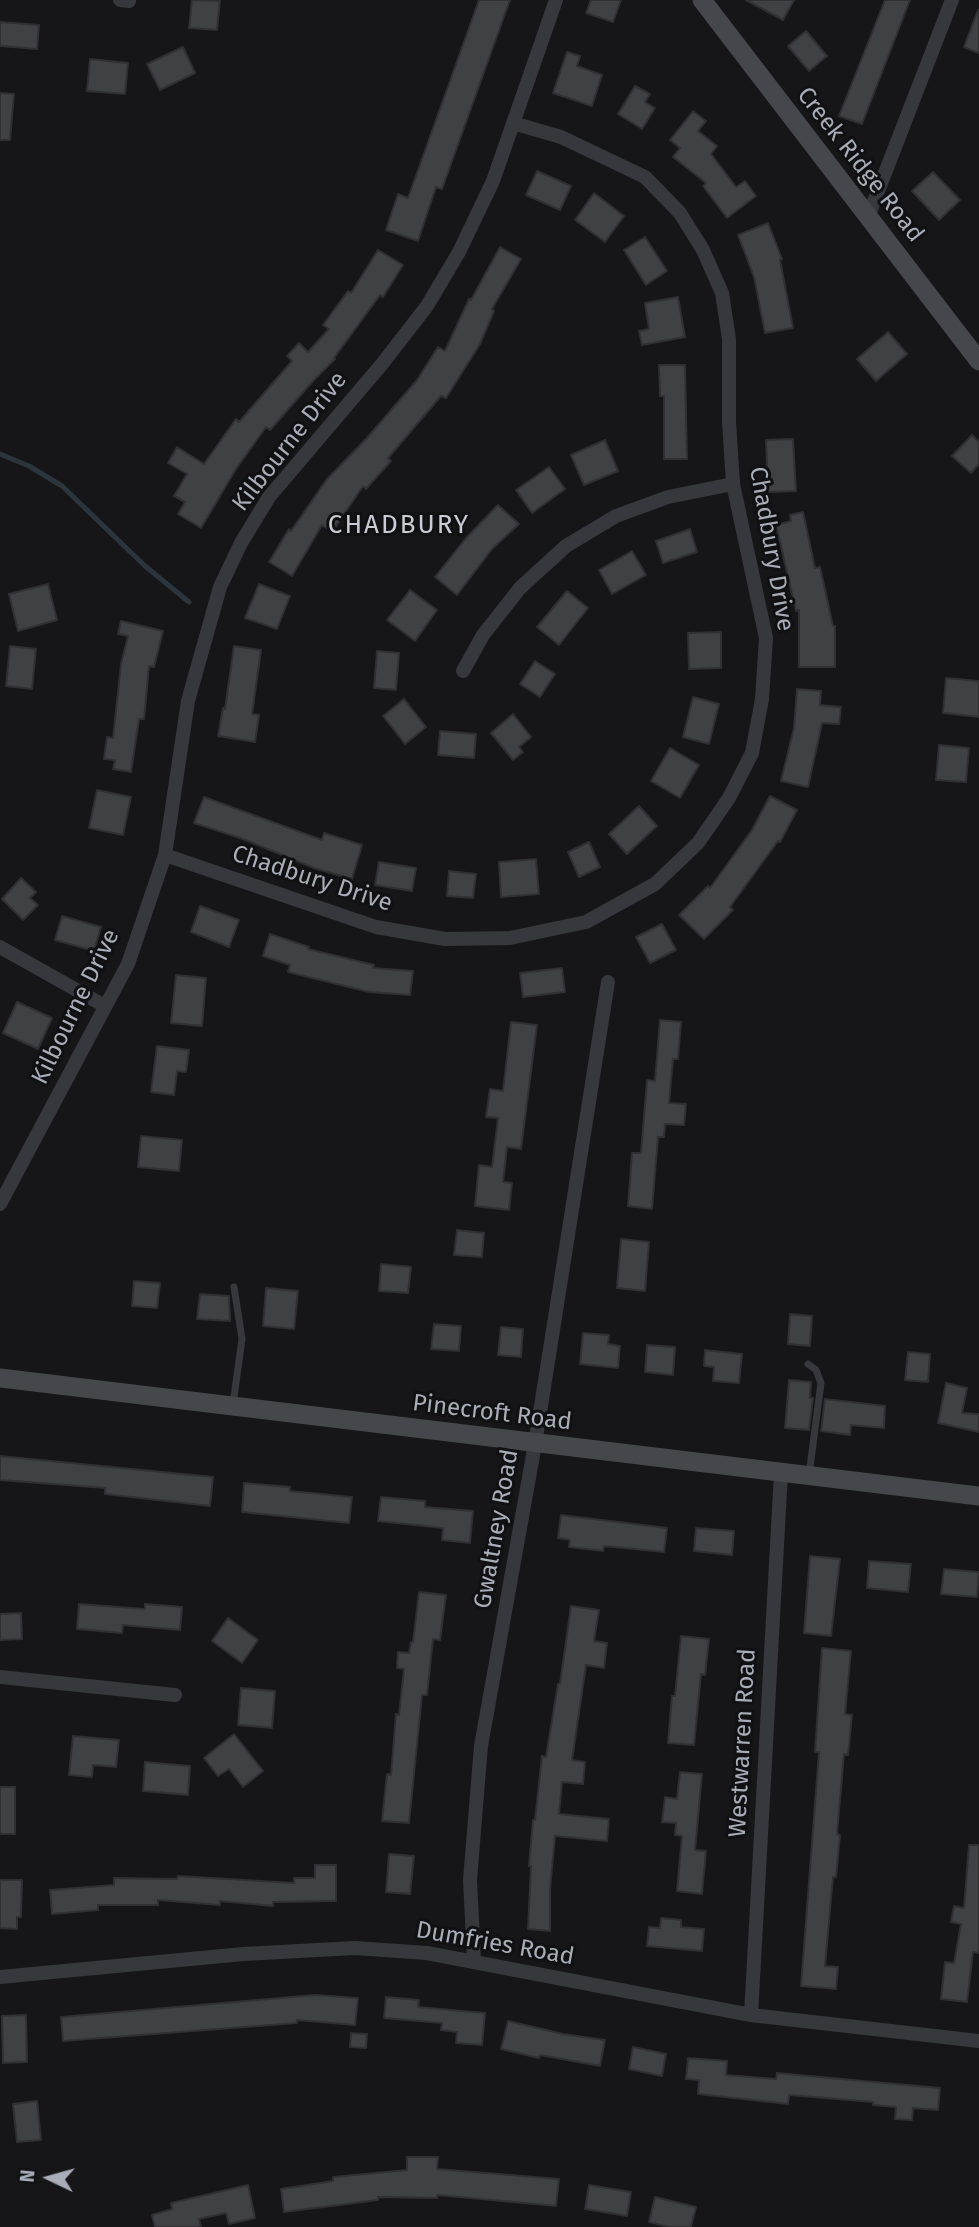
<!DOCTYPE html>
<html>
<head>
<meta charset="utf-8">
<style>
  body { margin:0 }
  #map { position:relative; width:979px; height:2227px; overflow:hidden; background:#161618; font-family:"Fira Sans",sans-serif }
  canvas { display:block }
  .north { position:absolute; left:14px; top:2143px; width:70px; height:70px; -webkit-text-stroke:5px #111113; paint-order:stroke; rotate:275deg; font-size:19px; font-weight:700; line-height:28px; text-align:center; color:#a8adb8 }
  .north::after { content:''; display:block; margin:auto; width:24px; height:32px; background:#a8adb8; clip-path:polygon(50% 0,100% 100%,50% 72%,0 100%) }
</style>
</head>
<body>
<div id="map">
<canvas width="979" height="2227"></canvas>
<div class="north">N</div>
</div>
<script>
const context = document.querySelector('canvas').getContext('2d');
context.lineJoin = 'round';
function poly(rows) {
  const path = new Path2D();
  for (const r of rows) {
    path.moveTo(r[0], r[1]);
    for (let i = 2; i < r.length; i += 2) path.lineTo(r[i], r[i + 1]);
  }
  return path;
}
function strokePath(path, color, width, dash) {
  context.strokeStyle = color;
  context.lineWidth = width;
  context.lineCap = dash ? 'butt' : 'round';
  context.setLineDash(dash || []);
  context.stroke(path);
}
function fillPath(path, color) {
  context.fillStyle = color;
  context.fill(path, 'evenodd');
}
function write(font, color, halo, rows, align = 'center') {
  context.font = font + ' "Fira Sans",sans-serif';
  context.lineWidth = 6;
  context.setLineDash([]);
  context.textBaseline = 'middle';
  context.strokeStyle = halo;
  context.fillStyle = color;
  for (const [text, x, y, turn = 0] of rows) {
    context.save();
    context.translate(x, y);
    context.rotate((+turn || 0) * Math.PI / 180);
    context.textAlign = isNaN(turn) ? turn : align;
    if (halo) context.strokeText(text, 0, 0);
    context.fillText(text, 0, 0);
    context.restore();
  }
}
strokePath(poly([
  [0,454,29,466,62,486,145,566,189,602]
]), '#2c353c', 5);
const building = poly([
  [192,0,220,1,217,30,189,28,192,0],
  [479,0,510,0,442,189,436,187,418,241,386,230,398,194,408,198,479,0],
  [591,0,621,0,613,22,586,13,591,0],
  [746,0,794,0,783,20,746,0],
  [885,0,910,0,862,124,839,116,885,0],
  [978,10,979,10,979,53,964,47,978,10],
  [0,22,39,25,37,49,0,46,0,22],
  [806,31,827,56,809,71,788,46,806,31],
  [183,47,195,73,160,90,147,64,183,47],
  [567,52,580,56,577,66,602,75,592,106,553,93,567,52],
  [90,59,128,63,125,94,87,91,90,59],
  [635,86,650,94,645,102,655,108,642,129,618,114,635,86],
  [0,93,14,94,10,140,0,140,0,93],
  [693,111,706,121,698,131,717,146,711,154,736,187,745,181,756,196,727,218,703,186,706,183,673,157,680,148,670,140,693,111],
  [537,171,571,186,560,210,526,195,537,171],
  [933,172,960,200,939,220,912,191,933,172],
  [594,193,624,216,605,242,575,220,594,193],
  [768,223,782,259,780,260,793,328,765,333,754,277,738,235,768,223],
  [645,237,667,271,646,285,624,250,645,237],
  [500,247,521,259,492,309,494,311,480,344,446,398,441,396,388,458,391,461,366,489,363,486,332,532,322,525,292,576,269,562,289,529,291,531,327,479,366,439,417,380,438,347,445,351,469,299,471,300,500,247],
  [378,250,403,265,383,297,380,295,334,358,335,359,313,381,270,430,266,427,236,469,201,528,178,514,185,502,174,496,187,474,168,463,177,447,204,464,236,419,239,422,292,361,287,356,299,343,308,352,329,329,323,325,348,291,351,293,378,250],
  [678,297,685,337,642,345,639,331,649,329,645,303,678,297],
  [888,332,907,354,876,381,857,359,888,332],
  [659,365,685,365,687,459,664,459,664,396,660,396,659,365],
  [972,435,979,442,979,464,971,473,952,456,972,435],
  [793,439,796,491,768,492,766,440,793,439],
  [605,440,618,471,584,485,571,455,605,440],
  [549,467,565,489,532,513,516,490,549,467],
  [498,505,519,524,492,549,457,595,435,577,466,538,498,505],
  [803,512,815,568,820,567,833,626,835,626,835,667,799,667,799,610,796,611,776,525,791,521,790,515,803,512],
  [690,529,697,552,663,563,656,541,690,529],
  [632,551,646,575,612,594,599,570,632,551],
  [48,584,57,620,18,631,9,594,48,584],
  [259,584,290,596,277,629,245,618,259,584],
  [410,590,437,610,415,641,387,620,410,590],
  [567,591,588,608,559,645,537,627,567,591],
  [121,621,163,631,154,667,149,666,144,719,139,719,131,772,113,769,115,760,104,759,107,737,113,738,121,664,128,636,118,634,121,621],
  [721,632,721,668,689,669,688,633,721,632],
  [10,646,36,649,32,689,6,686,10,646],
  [234,646,261,650,252,714,259,715,255,742,218,736,223,708,225,709,234,646],
  [377,651,399,653,396,690,374,688,377,651],
  [535,661,555,674,540,697,520,684,535,661],
  [946,678,979,681,979,717,943,713,946,678],
  [797,689,821,691,820,705,841,707,839,724,822,723,808,787,781,781,794,728,797,689],
  [693,697,719,704,709,744,683,737,693,697],
  [404,699,426,727,405,744,383,716,404,699],
  [513,714,531,737,519,747,523,752,513,760,491,733,513,714],
  [440,731,476,734,474,758,438,755,440,731],
  [939,745,969,748,966,782,936,780,939,745],
  [670,748,699,765,680,798,651,781,670,748],
  [97,790,131,797,123,835,89,828,97,790],
  [770,796,797,810,780,842,778,841,730,907,733,910,704,939,679,915,708,886,710,888,752,830,770,796],
  [204,797,322,840,324,833,362,845,352,879,314,868,243,839,194,823,204,797],
  [639,806,657,826,627,854,609,834,639,806],
  [589,842,600,867,579,877,568,852,589,842],
  [536,859,539,894,501,897,499,862,536,859],
  [379,862,416,868,412,891,375,885,379,862],
  [449,871,476,874,473,898,447,896,449,871],
  [21,878,36,892,30,898,38,905,23,920,2,899,21,878],
  [200,906,239,920,229,947,191,932,200,906],
  [62,916,101,927,94,951,55,940,62,916],
  [662,924,676,950,650,963,636,937,662,924],
  [270,934,309,947,308,949,374,965,373,968,413,971,410,995,369,992,288,972,290,965,263,956,270,934],
  [562,968,565,992,523,997,520,973,562,968],
  [176,975,206,978,202,1026,171,1023,176,975],
  [17,1002,52,1018,38,1049,3,1033,17,1002],
  [660,1020,681,1022,678,1059,673,1059,669,1103,686,1104,684,1125,665,1124,664,1137,658,1137,652,1209,628,1206,632,1153,641,1153,647,1080,655,1081,660,1020],
  [511,1022,537,1025,521,1149,507,1147,503,1182,512,1183,509,1210,475,1206,479,1165,492,1167,498,1118,486,1117,490,1089,503,1091,511,1022],
  [157,1046,189,1050,186,1072,177,1071,174,1095,151,1092,157,1046],
  [141,1136,182,1140,179,1171,138,1167,141,1136],
  [457,1230,484,1233,482,1257,454,1255,457,1230],
  [621,1239,649,1242,645,1291,617,1288,621,1239],
  [381,1264,411,1267,408,1293,379,1291,381,1264],
  [134,1281,160,1283,157,1308,132,1306,134,1281],
  [266,1288,298,1291,294,1329,263,1326,266,1288],
  [200,1294,229,1296,230,1321,197,1319,200,1294],
  [790,1314,812,1316,810,1346,788,1344,790,1314],
  [434,1324,461,1326,459,1351,431,1349,434,1324],
  [501,1327,523,1329,521,1357,498,1355,501,1327],
  [583,1333,609,1335,608,1344,620,1346,618,1368,580,1364,583,1333],
  [647,1345,675,1347,673,1375,645,1372,647,1345],
  [705,1350,742,1354,739,1383,713,1381,714,1367,704,1366,705,1350],
  [908,1352,930,1354,928,1382,905,1380,908,1352],
  [789,1380,811,1382,810,1398,813,1398,809,1430,785,1428,789,1380],
  [946,1383,967,1388,962,1413,979,1414,979,1432,938,1423,946,1383],
  [825,1399,885,1406,884,1428,851,1425,850,1435,821,1431,825,1399],
  [0,1456,213,1477,210,1506,105,1494,105,1488,0,1480,0,1456],
  [244,1483,290,1487,290,1491,352,1497,349,1523,242,1512,244,1483],
  [381,1497,425,1501,425,1507,473,1511,470,1543,442,1540,443,1528,378,1521,381,1497],
  [561,1515,667,1528,664,1552,604,1546,603,1551,569,1547,570,1540,558,1538,561,1515],
  [696,1528,734,1531,732,1555,694,1551,696,1528],
  [810,1556,840,1559,831,1636,804,1633,810,1556],
  [869,1561,911,1564,908,1592,867,1588,869,1561],
  [944,1569,979,1572,977,1597,941,1594,944,1569],
  [419,1592,446,1595,440,1640,433,1639,427,1695,422,1695,409,1823,382,1821,387,1774,391,1775,396,1714,399,1715,404,1669,397,1668,398,1652,409,1653,411,1642,413,1642,419,1592],
  [79,1604,145,1609,145,1604,182,1607,180,1630,123,1625,122,1633,77,1629,79,1604],
  [571,1606,599,1610,594,1641,607,1643,604,1668,586,1665,572,1760,585,1762,583,1784,562,1782,559,1814,609,1819,607,1841,555,1836,550,1889,550,1931,528,1929,531,1866,529,1866,533,1820,535,1820,542,1756,546,1757,558,1684,560,1684,571,1606],
  [21,1613,22,1639,0,1640,0,1614,21,1613],
  [228,1618,258,1640,242,1663,212,1641,228,1618],
  [681,1636,709,1639,705,1675,701,1674,694,1745,668,1743,672,1696,675,1696,681,1636],
  [822,1648,851,1651,845,1714,852,1715,848,1755,844,1754,837,1834,840,1835,836,1877,833,1877,825,1966,838,1967,836,1989,801,1986,819,1752,815,1752,822,1648],
  [241,1688,275,1691,272,1728,238,1725,241,1688],
  [234,1734,263,1771,243,1787,229,1769,218,1776,204,1758,234,1734],
  [73,1736,119,1740,116,1767,93,1765,92,1777,69,1775,73,1736],
  [145,1762,190,1766,188,1795,143,1791,145,1762],
  [680,1772,702,1774,695,1850,706,1851,702,1894,677,1891,682,1836,675,1835,676,1823,662,1822,665,1797,677,1799,680,1772],
  [0,1787,15,1787,15,1834,0,1834,0,1787],
  [969,1845,979,1845,979,1953,973,1952,967,2002,941,1999,945,1962,954,1963,961,1924,951,1922,954,1906,964,1908,969,1845],
  [389,1854,414,1856,410,1894,386,1892,389,1854],
  [315,1865,336,1865,336,1901,273,1902,273,1906,220,1901,220,1905,158,1900,158,1905,98,1905,98,1910,52,1914,50,1890,114,1885,114,1878,177,1879,178,1876,294,1883,294,1878,315,1878,315,1865],
  [0,1880,22,1880,21,1917,17,1917,17,1929,0,1928,0,1880],
  [661,1918,681,1920,681,1927,704,1929,702,1951,647,1946,649,1927,660,1928,661,1918],
  [315,1995,358,1998,355,2025,297,2020,297,2023,63,2041,61,2017,315,1995],
  [386,1997,419,2000,418,2007,485,2013,482,2045,456,2043,457,2032,441,2030,442,2023,384,2018,386,1997],
  [26,2015,27,2062,3,2063,2,2016,26,2015],
  [508,2021,563,2034,605,2040,600,2066,540,2055,539,2058,501,2049,508,2021],
  [351,2033,367,2034,366,2048,350,2047,351,2033],
  [633,2047,666,2054,662,2076,629,2069,633,2047],
  [688,2058,727,2061,726,2075,776,2079,777,2073,940,2088,938,2110,913,2108,912,2120,895,2119,896,2107,873,2105,873,2102,789,2095,788,2104,698,2094,699,2080,686,2079,688,2058],
  [37,2101,41,2140,17,2142,13,2104,37,2101],
  [407,2157,438,2157,437,2169,559,2179,556,2206,437,2195,437,2198,378,2197,378,2200,284,2212,281,2189,333,2181,333,2177,407,2170,407,2157],
  [248,2185,255,2218,229,2224,226,2213,199,2219,201,2227,155,2227,152,2215,172,2209,171,2203,248,2185],
  [589,2185,631,2192,627,2216,585,2209,589,2185],
  [655,2197,696,2207,691,2227,668,2227,649,2222,655,2197]
]);
fillPath(building, '#404145');
strokePath(building, '#303034', 2);
strokePath(poly([
  [808,1364,816,1370,821,1383,809,1475],
  [233,1404,242,1339,234,1287]
]), '#37383d', 7);
strokePath(poly([
  [120,0,129,1],
  [868,217,952,0],
  [463,671,483,635,520,588,566,546,616,516,668,497,733,484],
  [165,855,376,927,445,939,510,938,586,922,655,884,698,843,729,798,752,753,762,699,766,638,733,484,729,422,729,339,722,293,703,250,680,213,645,177,561,137,513,123],
  [0,947,105,1006],
  [0,1204,128,964,165,855,188,701,220,587,241,543,269,497,382,364,427,306,459,252,493,181,556,0],
  [0,1677,175,1695],
  [474,1960,470,1880,481,1746,535,1444,608,982],
  [0,1977,243,1954,355,1948,427,1953,751,2015,979,2041],
  [751,2015,781,1473]
]), '#37383d', 14);
strokePath(poly([
  [702,0,979,361],
  [0,1378,979,1496]
]), '#45474d', 19);
write('24px', '#a8adb8', '#111113', [
  ["Creek Ridge Road",860,165,52],
  ["Kilbourne Drive",290,442,-52],
  ["Chadbury Drive",771,549,80],
  ["Chadbury Drive",312,879,18],
  ["Kilbourne Drive",76,1007,-64],
  ["Pinecroft Road",492,1413,7],
  ["Gwaltney Road",497,1529,-80],
  ["Westwarren Road",743,1743,-87],
  ["Dumfries Road",495,1944,10]
]);
context.letterSpacing = '2px';
write('26px', '#c9ccd4', '#111113', [
  ["CHADBURY",399,526]
]);
context.letterSpacing = '0px';
</script>
</body>
</html>
